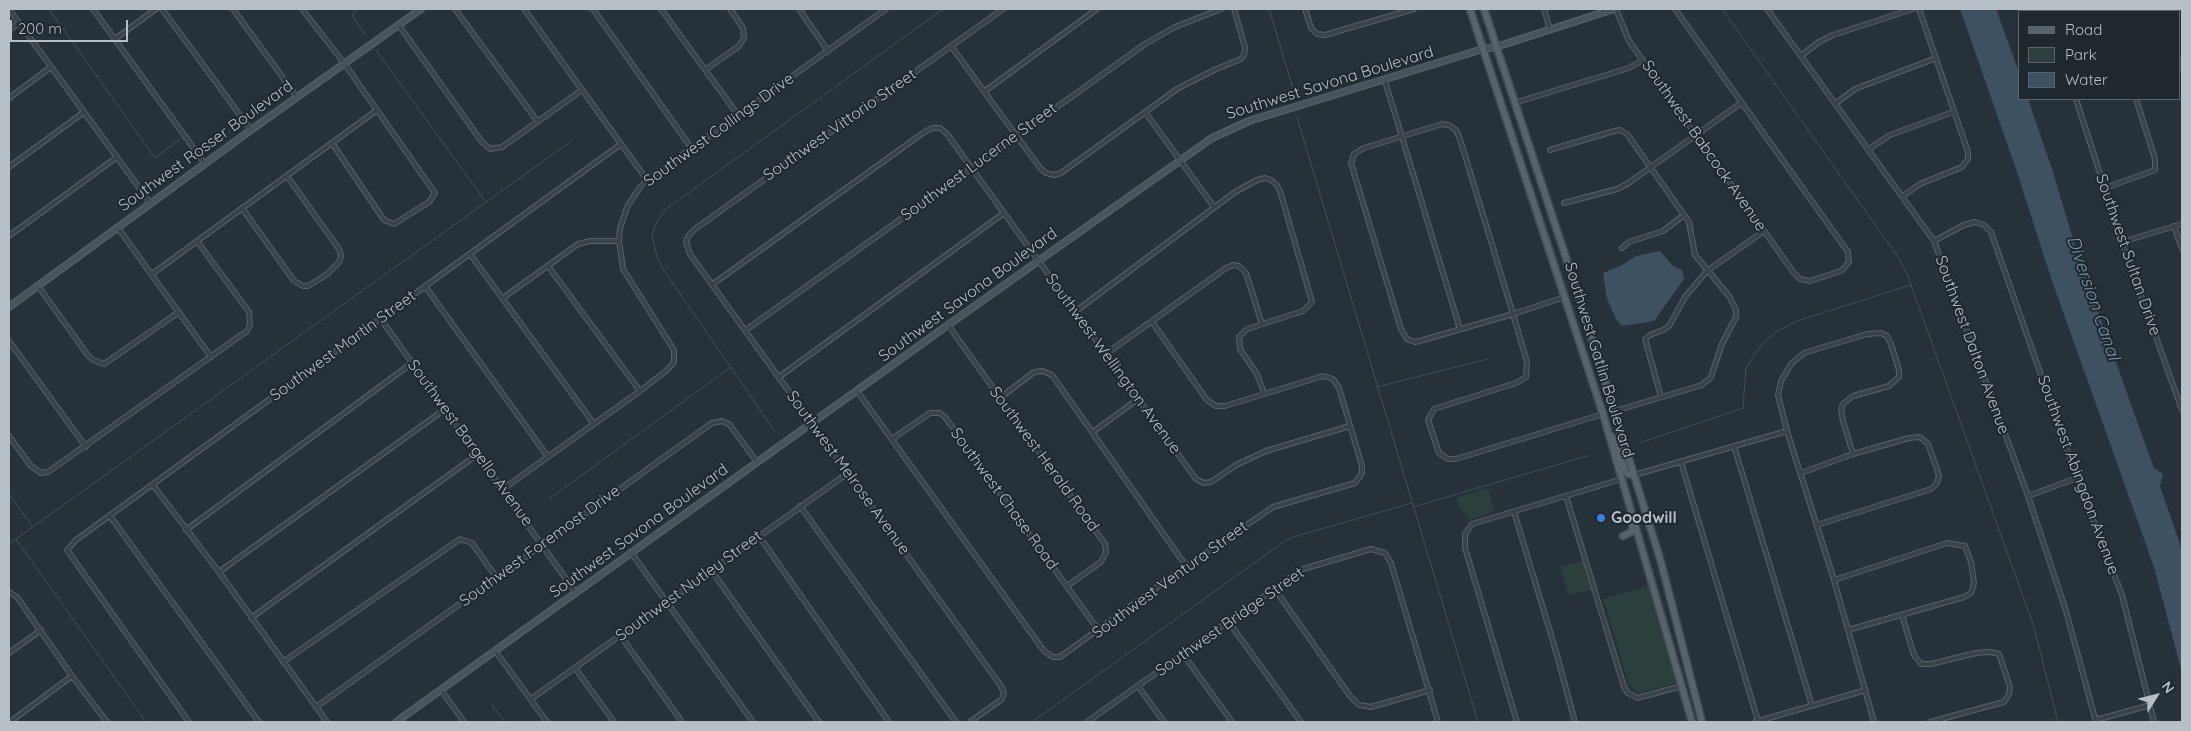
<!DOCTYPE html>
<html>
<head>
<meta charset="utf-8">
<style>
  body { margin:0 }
  #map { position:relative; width:2191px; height:731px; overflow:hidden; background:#27313a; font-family:Quicksand,sans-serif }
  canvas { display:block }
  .frame { position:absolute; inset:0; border:10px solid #b6bec6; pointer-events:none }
  .legend { position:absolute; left:2018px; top:10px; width:162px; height:90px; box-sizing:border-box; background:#1f282f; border:1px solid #5b646b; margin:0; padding:6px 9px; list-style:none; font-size:15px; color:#b6bec6 }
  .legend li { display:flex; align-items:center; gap:10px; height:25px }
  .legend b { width:25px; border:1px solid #5b646b }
  .north { position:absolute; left:2131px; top:671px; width:50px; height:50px; -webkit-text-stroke:4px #1f282f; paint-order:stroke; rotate:54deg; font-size:14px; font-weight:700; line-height:20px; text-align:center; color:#b6bec6 }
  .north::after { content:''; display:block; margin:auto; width:18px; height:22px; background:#b6bec6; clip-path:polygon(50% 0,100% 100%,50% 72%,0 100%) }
  .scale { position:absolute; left:10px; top:20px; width:118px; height:22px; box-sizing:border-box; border:2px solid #b6bec6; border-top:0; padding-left:6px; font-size:15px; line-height:18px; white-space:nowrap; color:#b6bec6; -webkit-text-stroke:4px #1f282f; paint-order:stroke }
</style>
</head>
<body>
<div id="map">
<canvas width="2191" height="731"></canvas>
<div class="frame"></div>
<ul class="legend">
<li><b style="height:6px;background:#58626a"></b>Road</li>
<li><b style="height:14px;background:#2b3f3d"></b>Park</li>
<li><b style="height:14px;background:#3e5160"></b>Water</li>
</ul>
<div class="north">N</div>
<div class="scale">200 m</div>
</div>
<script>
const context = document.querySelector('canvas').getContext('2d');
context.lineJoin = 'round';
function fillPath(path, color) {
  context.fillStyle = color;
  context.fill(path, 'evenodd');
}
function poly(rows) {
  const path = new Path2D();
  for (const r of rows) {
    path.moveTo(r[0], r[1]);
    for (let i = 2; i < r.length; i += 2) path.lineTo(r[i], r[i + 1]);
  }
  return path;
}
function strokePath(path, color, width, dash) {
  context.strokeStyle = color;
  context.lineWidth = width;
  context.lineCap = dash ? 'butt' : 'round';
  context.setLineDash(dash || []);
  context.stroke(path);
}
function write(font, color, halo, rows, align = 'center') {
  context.font = font + ' Quicksand,sans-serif';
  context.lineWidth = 4;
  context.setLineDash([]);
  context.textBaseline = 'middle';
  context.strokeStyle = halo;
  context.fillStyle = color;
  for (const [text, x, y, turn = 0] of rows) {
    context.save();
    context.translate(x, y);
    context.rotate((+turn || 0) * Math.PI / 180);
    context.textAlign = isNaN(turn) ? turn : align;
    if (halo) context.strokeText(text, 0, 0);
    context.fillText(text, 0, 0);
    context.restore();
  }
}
fillPath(poly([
  [1488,488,1495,511,1470,520,1459,506,1456,498],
  [1584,560,1593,589,1569,596,1560,567],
  [1649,586,1676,683,1639,693,1629,685,1603,599]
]), '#2b3f3d');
fillPath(poly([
  [1960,9,1996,9,2020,75,2020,99,2028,99,2053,172,2076,249,2134,413,2154,468,2163,474,2160,486,2182,550,2182,673,2154,567,2052,281,2016,169],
  [1660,251,1673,266,1682,270,1684,279,1654,321,1622,326,1616,319,1607,299,1603,273,1622,265,1636,256]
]), '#3e5160');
strokePath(poly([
  [49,9,155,158,180,139],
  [358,9,352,15,366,36],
  [1269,9,1295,95],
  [1583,9,1584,9],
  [1722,9,1896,254,1906,271,2034,627,2058,722],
  [376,50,485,201],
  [1297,117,1478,722],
  [1377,387,1488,359],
  [776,433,663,269,657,257,652,235,657,222,664,211,673,204,943,9],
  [1642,442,1743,408,1746,368,1762,344,1776,332,1797,321,1911,285],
  [9,494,32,526],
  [549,499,731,367],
  [1413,507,1587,456],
  [16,539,146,722],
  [9,544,570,142],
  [491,703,505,722],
  [1032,722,1285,541,1293,537,1412,503]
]), '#3e5160', 1);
const street = poly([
  [9,9,151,204],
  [93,9,205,164],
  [162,9,251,130],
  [233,9,297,97],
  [302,9,344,63,435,193,429,202,394,224,384,220,332,143],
  [455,9,538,122],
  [524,9,647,180],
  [593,9,692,149],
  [661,9,738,115],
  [799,9,828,51],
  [1305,9,1311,28,1317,34,1325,35,1414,9],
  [1544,9,1550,30],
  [1616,9,1629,41,1794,273,1800,279,1810,281,1841,271,1849,262,1848,252,1675,9],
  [1767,9,1934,241,2028,496,2066,611,2096,722],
  [2046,9,2047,11],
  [2106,9,2107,11],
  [398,24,482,142,490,149,502,147,582,90],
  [9,30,19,23],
  [115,39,156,9],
  [951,46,1040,168,1046,173,1054,175,1061,173,1177,89,1214,70,1241,59,1244,55,1245,47,1234,9],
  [1802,55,1819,42,1833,35,1913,9],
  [2180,60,2182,68],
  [705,70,739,46,744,38,743,28,730,9],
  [1385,81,1460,329],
  [985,91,1097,9],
  [9,98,51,67],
  [2076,99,2122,242,2182,410],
  [1514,103,1629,68,1643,60],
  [1836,103,1855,89,1936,58],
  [1145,112,1214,207],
  [1869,149,1890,135,1953,112],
  [1550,150,1614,131,1620,130,1627,134,1689,222,1695,255,1729,296,1736,310,1736,317,1722,344,1711,377,1702,385,1615,411],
  [9,167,84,112],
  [2105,188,2155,170,2155,159,2136,99],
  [1903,196,1920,184,1962,167,1968,159,1968,152,1919,9],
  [1564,203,1617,189,1627,184,1741,103],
  [242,208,294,281,303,286,308,286,326,275,339,262,341,256,339,249,287,176],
  [2174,226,2182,249],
  [118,228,211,357],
  [9,236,117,157],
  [1934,241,1964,225,1975,222,1984,225,1991,232,2077,478,2122,595,2154,722],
  [2122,242,2182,224],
  [1622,248,1629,242,1663,231,1684,215],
  [470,254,594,424],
  [548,266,640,391],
  [152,274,377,110],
  [713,284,923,133,932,128,940,128,947,134,1196,479,1204,483,1211,482,1236,465,1266,451,1350,426],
  [38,286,87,354,93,360,104,364,179,312],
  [425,286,548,457],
  [1565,297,1513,314,1423,340,1415,342,1407,339,1401,329,1351,163,1354,154,1364,148,1442,124,1449,125,1456,130,1460,139,1513,314,1527,362,1526,377,1516,383,1434,409,1428,420,1439,453,1448,459,1456,459,1603,414],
  [503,298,578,244,590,241,619,241],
  [1076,311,1235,192,1257,180,1265,178,1271,180,1276,184,1280,191,1312,302,1303,311,1247,329,1239,337,1240,349,1257,374,1264,393],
  [380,318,576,593],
  [948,325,1105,544,1106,552,1101,562,1067,586],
  [746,330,1145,44,1175,27,1221,9],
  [9,341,86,447],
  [1106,354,1226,268,1233,265,1239,266,1246,273,1262,324],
  [779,377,1004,213],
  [857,391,1044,651,1053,657,1060,657,1186,566,1273,507,1355,483,1362,473,1362,466,1339,388,1333,379,1323,376,1225,406,1216,406,1207,400,1152,322],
  [1661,397,1645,339,1650,335,1663,330,1669,326,1685,297,1707,271,1764,231],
  [1000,398,1034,372,1043,371,1052,375,1186,566],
  [1093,432,1138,399],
  [9,436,31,466,41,473,48,472,247,331,250,325,249,312,197,241],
  [892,439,930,413,940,413,945,417,1099,631],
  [1734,446,1812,706],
  [1853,454,1843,421,1841,410,1843,404,1853,396,1889,386,1899,377,1899,370,1891,344,1887,336,1881,333,1867,334,1804,353,1791,364,1781,381,1778,395,1787,431,1834,580,1874,722],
  [1681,462,1758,721],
  [1801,473,1853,454,1909,438,1920,437,1928,444,1939,475,1937,483,1931,489,1817,525],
  [1634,475,1787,431],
  [153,485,219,572,327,722],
  [503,489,640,391,667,370,674,362,674,350,623,269,619,241,620,228,628,205,641,186,647,180,886,9],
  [1566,496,1624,687,1628,693,1637,698,1682,686],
  [2028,496,2077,478],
  [800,506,956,722],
  [1514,512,1555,648,1575,722],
  [110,516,259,722],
  [186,530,412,363],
  [759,536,889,722],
  [632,554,753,722],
  [711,570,819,722],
  [219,572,445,409],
  [1834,580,1947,543,1965,546,1971,562,1974,583,1971,593,1964,597,1848,630],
  [1274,588,1350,696,1359,705,1371,707,1430,690],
  [9,592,17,597,72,676,107,722],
  [1902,615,1914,655,1921,664,1931,664,1976,653,1990,652,1999,654,2010,687,2009,694,2004,702,1930,722],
  [251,618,478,454],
  [1228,621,1301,722],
  [620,635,682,722],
  [496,652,547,722],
  [9,653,41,630],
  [1183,654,1232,722],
  [283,662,460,539,472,543,496,577],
  [575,668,614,722],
  [1138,686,1164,722],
  [441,690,464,722],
  [531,699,848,473],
  [316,707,712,423,722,421,729,424,757,462],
  [2096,720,2150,705],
  [10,722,72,676],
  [189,722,67,550,76,540,621,144],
  [970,722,1002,699,1004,693,1001,686,690,254,686,242,689,235,695,229,1003,9],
  [1087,722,1295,574,1303,569,1371,549,1385,553,1391,563,1438,722],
  [1517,722,1465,548,1465,534,1472,524,1622,479],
  [1755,722,1866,690]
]);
const secondary = poly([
  [9,307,251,130,421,9],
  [396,722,948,325,1212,138,1249,121,1483,49,1496,47,1614,9]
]);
const primary = poly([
  [1470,9,1603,414,1692,722],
  [1484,9,1579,297,1634,475,1661,562,1702,722],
  [1611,436,1616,443,1625,471,1628,474,1634,475],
  [1623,536,1633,531,1632,524]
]);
strokePath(street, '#586168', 6);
strokePath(secondary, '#586168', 8);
strokePath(primary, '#434c53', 9);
strokePath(street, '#3a434a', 4);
strokePath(secondary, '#49535d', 5.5);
strokePath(primary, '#58626a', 6);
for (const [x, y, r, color] of [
  [1601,518,5,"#3f7fe0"]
]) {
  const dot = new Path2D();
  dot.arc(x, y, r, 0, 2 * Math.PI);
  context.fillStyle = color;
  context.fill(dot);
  strokePath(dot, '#1f282f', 2);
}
write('16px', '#b6bec6', '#1f282f', [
  ["Southwest Savona Boulevard",1330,83,-17],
  ["Southwest Vittorio Street",840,125,-35],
  ["Southwest Collings Drive",719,130,-36],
  ["Southwest Rosser Boulevard",206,146,-36],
  ["Southwest Babcock Avenue",1704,146,55],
  ["Southwest Lucerne Street",979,162,-36],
  ["Southwest Sultan Drive",2128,255,71],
  ["Southwest Savona Boulevard",968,295,-36],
  ["Southwest Dalton Avenue",1972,345,70],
  ["Southwest Martin Street",343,346,-36],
  ["Southwest Gatlin Boulevard",1599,360,73],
  ["Southwest Wellington Avenue",1113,364,54],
  ["Southwest Bargello Avenue",470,443,54],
  ["Southwest Herald Road",1044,459,54],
  ["Southwest Melrose Avenue",848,473,54],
  ["Southwest Abingdon Avenue",2078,475,70],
  ["Southwest Chase Road",1004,499,54],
  ["Southwest Savona Boulevard",639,531,-36],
  ["Southwest Foremost Drive",540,546,-36],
  ["Southwest Ventura Street",1170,580,-36],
  ["Southwest Nutley Street",689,586,-36],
  ["Southwest Bridge Street",1230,622,-35]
]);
write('bold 16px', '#b6bec6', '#1f282f', [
  ["Goodwill",1611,518]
], 'left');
write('italic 18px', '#7a92a5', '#1f282f', [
  ["Diversion Canal",2093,298,71]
]);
</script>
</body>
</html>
